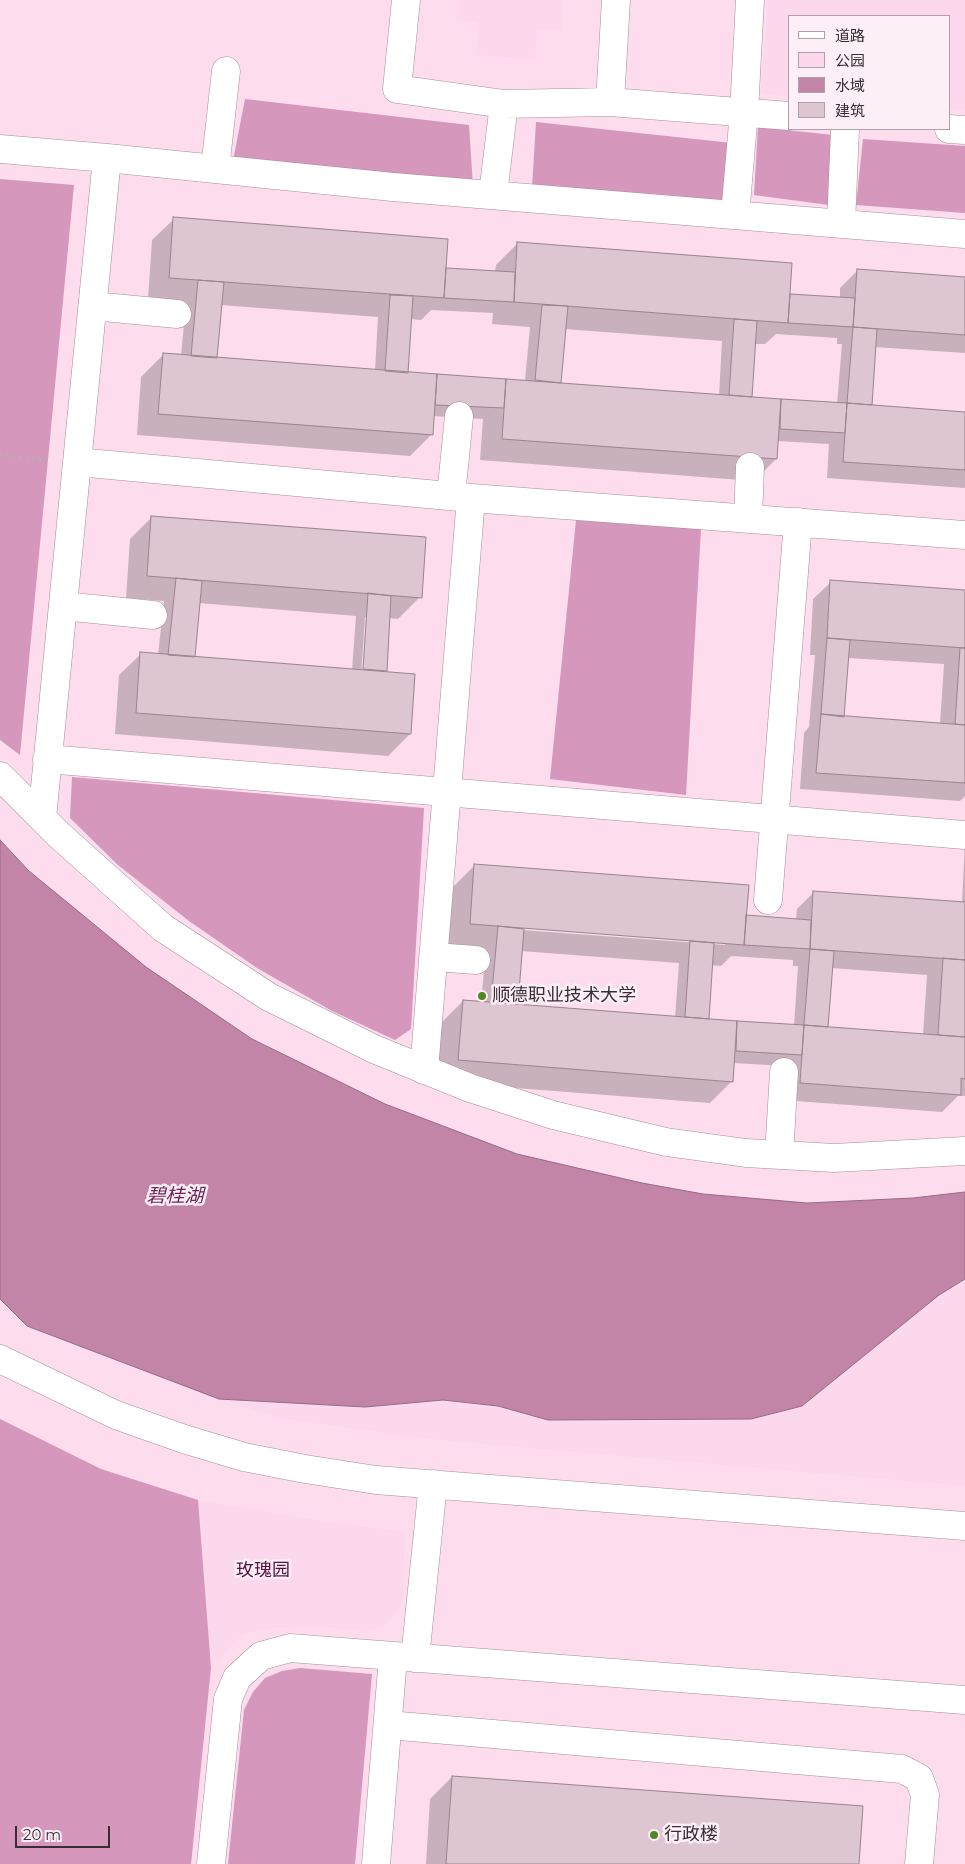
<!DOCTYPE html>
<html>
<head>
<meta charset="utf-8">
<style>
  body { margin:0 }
  #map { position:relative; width:965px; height:1864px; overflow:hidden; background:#fdeff7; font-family:Montserrat,"Noto Sans SC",sans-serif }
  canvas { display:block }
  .legend { position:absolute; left:788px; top:15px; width:162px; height:115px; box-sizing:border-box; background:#fdeff7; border:1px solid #aea2a9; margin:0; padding:6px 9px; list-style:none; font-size:15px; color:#372e33 }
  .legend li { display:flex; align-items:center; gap:10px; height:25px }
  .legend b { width:25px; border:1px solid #aea2a9 }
  .scale { position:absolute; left:15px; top:1826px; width:95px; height:22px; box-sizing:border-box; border:2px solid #372e33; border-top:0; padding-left:6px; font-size:15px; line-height:18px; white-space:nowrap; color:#372e33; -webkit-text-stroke:4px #fdeff7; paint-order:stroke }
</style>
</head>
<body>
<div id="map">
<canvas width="965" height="1864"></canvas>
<ul class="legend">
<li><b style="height:6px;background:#fff"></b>道路</li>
<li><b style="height:14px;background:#fbd8eb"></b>公园</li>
<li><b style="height:14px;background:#c285a8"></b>水域</li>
<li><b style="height:14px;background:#ddc5d2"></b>建筑</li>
</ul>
<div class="scale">20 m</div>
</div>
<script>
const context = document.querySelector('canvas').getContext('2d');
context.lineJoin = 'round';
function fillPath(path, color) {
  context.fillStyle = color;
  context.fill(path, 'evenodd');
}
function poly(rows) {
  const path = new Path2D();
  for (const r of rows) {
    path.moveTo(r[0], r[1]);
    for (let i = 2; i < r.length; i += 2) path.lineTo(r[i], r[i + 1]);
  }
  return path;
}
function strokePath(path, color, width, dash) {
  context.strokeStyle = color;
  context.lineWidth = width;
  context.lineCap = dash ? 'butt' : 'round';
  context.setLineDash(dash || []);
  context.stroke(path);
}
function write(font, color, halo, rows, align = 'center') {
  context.font = font + ' Montserrat,"Noto Sans SC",sans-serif';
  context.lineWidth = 5;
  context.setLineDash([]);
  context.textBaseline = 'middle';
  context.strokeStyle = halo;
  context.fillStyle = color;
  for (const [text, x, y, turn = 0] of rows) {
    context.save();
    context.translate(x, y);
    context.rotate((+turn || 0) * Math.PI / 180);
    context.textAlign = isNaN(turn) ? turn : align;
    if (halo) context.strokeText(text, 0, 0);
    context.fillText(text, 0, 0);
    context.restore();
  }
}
fillPath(poly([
  [0,0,965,0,965,1864,0,1864],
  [789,16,949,16,949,129,789,129]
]), '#fcdced');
fillPath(poly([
  [458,0,562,0,561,30,537,29,535,59,476,55,478,22,456,20],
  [768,0,965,0,965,110,949,109,949,16,789,16,789,96,761,94],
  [965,1279,965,1486,440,1440,285,1419,219,1399,365,1407,443,1400,498,1406,548,1420,940,1295],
  [198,1500,335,1523,405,1532,402,1605,387,1624,363,1632,319,1626,276,1628,243,1634,211,1668]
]), '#fbd8eb');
fillPath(poly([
  [245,99,469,125,473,186,233,161],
  [536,122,732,143,725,202,532,187],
  [758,127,833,135,829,205,754,195],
  [863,139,965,146,965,213,856,205],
  [0,179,74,185,20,755,0,740],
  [576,520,701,529,686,795,550,779],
  [72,777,424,808,411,1029,395,1040,332,1011,257,968,189,921,118,865,70,818],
  [0,1419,101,1469,198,1500,211,1668,191,1864,0,1864],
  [300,1668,372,1674,355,1864,228,1864,244,1710,253,1692,265,1678,282,1671]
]), '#d597bb');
const water = poly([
  [0,840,29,871,146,967,252,1039,385,1104,517,1154,642,1183,703,1194,807,1203,913,1198,965,1192,965,1279,939,1295,802,1406,751,1419,548,1420,498,1406,443,1400,365,1407,219,1399,27,1326,0,1299,0,840]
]);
fillPath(water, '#c285a8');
strokePath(water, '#986b85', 1);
fillPath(poly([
  [174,219,445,269,495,272,496,265,518,243,789,295,840,298,840,288,857,271,965,278,965,353,874,347,869,406,965,413,965,488,827,478,829,444,777,441,776,459,754,481,480,460,483,419,433,416,432,434,410,456,137,435,141,377,163,355,181,356,186,302,148,299,152,240],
  [221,305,378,317,375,371,216,359],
  [431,310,493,313,492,324,530,327,525,381,407,373,411,319,421,320],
  [565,329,722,341,719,396,560,384],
  [776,334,837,338,837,344,842,344,837,404,749,398,755,344,765,344],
  [152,517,420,597,398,619,388,618,385,672,410,734,388,756,115,734,119,675,141,654,158,655,164,601,126,598,130,539],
  [199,603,356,616,352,670,193,658],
  [365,617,368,617,364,676,361,676],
  [831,582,965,591,965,796,960,801,800,789,804,733,809,727,815,655,810,655,813,599],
  [848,658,944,664,940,724,843,717],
  [965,841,965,1096,958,1096,942,1112,783,1100,786,1066,733,1063,732,1081,710,1103,437,1082,441,1023,463,1001,481,1003,486,949,448,946,453,887,475,865,745,918,796,920,797,909,814,892,962,903],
  [510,926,725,942,725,945,509,929],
  [521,951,679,963,675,1018,516,1006],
  [731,956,793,960,793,966,798,966,794,1026,705,1020,711,965,721,966],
  [831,968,927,975,923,1035,825,1028],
  [452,1777,858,1864,426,1864,430,1799]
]), '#0003');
const building = poly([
  [173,217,448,239,444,298,169,278,173,217],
  [517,242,792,263,788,323,514,302,517,242],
  [446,268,515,272,514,302,444,298,446,268],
  [857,269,965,277,965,335,853,327,857,269],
  [198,280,224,282,217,358,191,356,198,280],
  [790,294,855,298,853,327,788,323,790,294],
  [390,295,413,296,408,373,385,371,390,295],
  [542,305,568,306,561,383,535,380,542,305],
  [734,319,757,321,752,397,729,395,734,319],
  [853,327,877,329,872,405,847,403,853,327],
  [163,353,437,374,433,435,158,414,163,353],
  [437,374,506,379,504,408,435,405,437,374],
  [506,379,781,399,777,459,502,439,506,379],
  [781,399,847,403,845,433,780,429,781,399],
  [847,403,965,412,965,470,843,462,847,403],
  [151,516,426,537,422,598,147,576,151,516],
  [176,578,202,581,195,657,168,655,176,578],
  [830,580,965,590,965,648,827,638,830,580],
  [368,593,391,596,387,671,363,669,368,593],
  [827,638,850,640,844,717,821,714,827,638],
  [960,648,965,648,965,725,955,724,960,648],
  [140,652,415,674,411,734,136,713,140,652],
  [821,714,965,725,965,783,816,773,821,714],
  [474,864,749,885,744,945,470,924,474,864],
  [813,891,965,902,965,960,810,949,813,891],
  [746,915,811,920,810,949,744,945,746,915],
  [498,926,524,929,518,1004,491,1002,498,926],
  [690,941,714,943,709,1019,685,1017,690,941],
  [810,949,834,951,828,1027,804,1025,810,949],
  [943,958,965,960,965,1037,938,1035,943,958],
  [463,1000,737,1021,733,1082,458,1060,463,1000],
  [737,1021,804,1025,802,1055,736,1051,737,1021],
  [804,1025,965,1037,965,1079,961,1078,961,1095,800,1083,804,1025],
  [452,1776,863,1806,859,1864,446,1864,452,1776]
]);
fillPath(building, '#ddc5d2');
strokePath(building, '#998490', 1);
const minor = poly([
  [406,0,397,89,504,104,610,102,789,116],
  [610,102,616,0],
  [949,129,965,130],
  [0,149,107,158,42,818],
  [107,158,393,187,965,234],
  [215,169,226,71],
  [493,194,504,104],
  [735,215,744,112,750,0],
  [841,224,845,129],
  [93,306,177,314],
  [77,462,471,498,965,535],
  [451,496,459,416],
  [748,519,750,467],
  [63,606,153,615],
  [47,759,965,835],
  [0,776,59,835,163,928,269,997,374,1049,470,1088,553,1115,666,1142,746,1153,834,1158,965,1151],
  [768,900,798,522],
  [434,957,476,960],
  [424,1070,471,498],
  [779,1155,784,1072],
  [0,1359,116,1415,184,1439,244,1457,305,1469,376,1480,965,1526],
  [415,1658,433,1484],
  [388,1725,902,1769,919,1778,925,1795,919,1864],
  [211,1864,228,1699,237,1678,261,1656,290,1648,965,1700],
  [376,1864,393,1657]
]);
strokePath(minor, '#a48e9a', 29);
strokePath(poly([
  [0,455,49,460]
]), '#b9adb4', 3, [2.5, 4]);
strokePath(minor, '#fff', 28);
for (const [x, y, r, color] of [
  [482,996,5,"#518822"],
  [654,1835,5,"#518822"]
]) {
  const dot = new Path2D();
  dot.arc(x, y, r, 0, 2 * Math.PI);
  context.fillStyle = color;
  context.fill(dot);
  strokePath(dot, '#fdeff7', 2);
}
write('18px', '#372e33', '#fdeff7', [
  ["顺德职业技术大学",492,996],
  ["行政楼",664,1835]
], 'left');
write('18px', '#591042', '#fdeff7', [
  ["玫瑰园",263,1571]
]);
write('italic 19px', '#6d2353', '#fdeff7', [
  ["碧桂湖",175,1196]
]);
</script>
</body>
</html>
